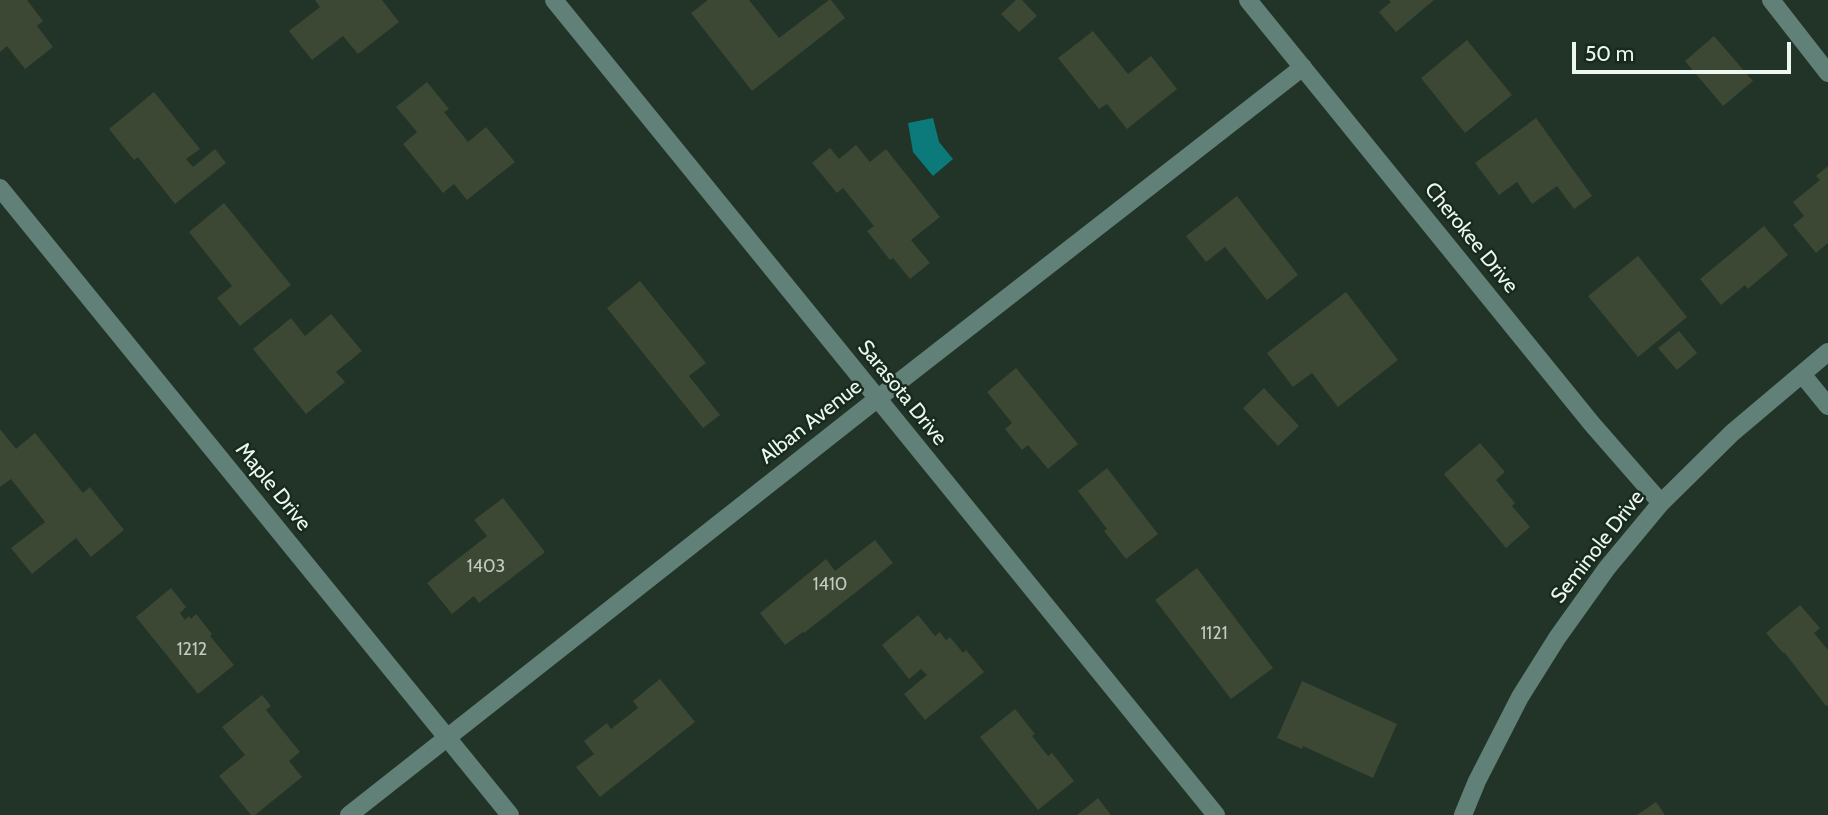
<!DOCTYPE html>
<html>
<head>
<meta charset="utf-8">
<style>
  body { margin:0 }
  #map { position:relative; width:1828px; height:815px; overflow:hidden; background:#223428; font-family:Cabin,sans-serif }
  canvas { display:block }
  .scale { position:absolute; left:1572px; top:42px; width:219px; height:32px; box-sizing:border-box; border:4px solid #ecf8ef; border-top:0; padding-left:9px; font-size:21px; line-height:24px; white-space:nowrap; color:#ecf8ef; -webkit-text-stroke:5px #182a1e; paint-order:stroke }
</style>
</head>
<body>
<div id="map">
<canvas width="1828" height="815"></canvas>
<div class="scale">50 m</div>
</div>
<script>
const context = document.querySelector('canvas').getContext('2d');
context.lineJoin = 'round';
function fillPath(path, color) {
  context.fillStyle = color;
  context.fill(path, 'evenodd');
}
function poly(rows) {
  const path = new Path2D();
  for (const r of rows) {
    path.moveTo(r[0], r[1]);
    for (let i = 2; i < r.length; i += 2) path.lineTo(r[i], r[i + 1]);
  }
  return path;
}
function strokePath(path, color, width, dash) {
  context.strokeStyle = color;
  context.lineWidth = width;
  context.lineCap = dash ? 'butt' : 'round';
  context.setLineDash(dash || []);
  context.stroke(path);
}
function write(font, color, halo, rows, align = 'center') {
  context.font = font + ' Cabin,sans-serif';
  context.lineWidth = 5;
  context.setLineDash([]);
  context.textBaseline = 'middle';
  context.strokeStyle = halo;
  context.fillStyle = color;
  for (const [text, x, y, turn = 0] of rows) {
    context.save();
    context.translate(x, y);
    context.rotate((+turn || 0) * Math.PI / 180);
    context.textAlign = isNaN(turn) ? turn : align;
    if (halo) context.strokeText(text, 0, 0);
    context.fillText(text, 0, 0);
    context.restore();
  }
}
fillPath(poly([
  [933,118,939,142,953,159,933,176,913,152,908,123]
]), '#0c797b');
fillPath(poly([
  [0,0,27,0,43,21,37,26,53,47,25,69,7,46,0,52],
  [315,0,382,0,399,22,358,54,343,36,312,60,289,31,320,7],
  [708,0,749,0,779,38,829,0,831,0,845,18,752,91,691,13],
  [1016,0,1022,0,1037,16,1019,32,1001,14],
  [1389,0,1434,0,1396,32,1379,12,1391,2],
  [1093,31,1128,74,1151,56,1177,89,1127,129,1107,104,1099,109,1058,58],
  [1714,36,1753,81,1723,106,1685,61],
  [1467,40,1512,95,1465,133,1421,78],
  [427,82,449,109,444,112,468,142,486,127,515,162,467,200,454,184,443,193,403,144,417,132,396,107],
  [154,92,200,149,186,159,193,167,215,149,226,163,175,204,138,157,134,160,109,129],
  [1536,118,1592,196,1574,209,1557,186,1532,204,1517,182,1499,195,1475,163],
  [856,145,870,162,886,149,940,217,911,240,930,263,910,279,893,258,890,260,867,231,874,226,843,188,837,193,812,163,830,148,839,159],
  [1828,166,1828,243,1816,253,1793,225,1804,216,1793,202,1820,180,1816,176],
  [1237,196,1298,275,1267,300,1225,247,1206,262,1186,236],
  [224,203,291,285,240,326,217,298,232,286,189,232],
  [1764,226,1788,255,1748,289,1745,285,1721,305,1700,279],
  [1638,256,1687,317,1638,357,1588,296],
  [640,281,706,363,689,376,720,415,703,428,607,308],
  [1346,292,1398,360,1338,407,1312,373,1293,387,1267,353],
  [331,314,362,351,336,372,345,382,306,414,253,349,291,318,305,336],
  [1679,331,1697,353,1677,370,1658,348],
  [1016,368,1078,444,1048,469,1028,445,1022,450,1005,429,1012,423,987,392],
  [1264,388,1299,426,1278,446,1243,408],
  [0,429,16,449,35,433,83,493,90,487,124,530,91,557,76,538,32,574,11,548,45,522,11,479,0,487],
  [1480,443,1505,472,1496,480,1515,503,1512,506,1530,527,1506,548,1444,474],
  [1107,468,1158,534,1126,559,1104,531,1107,529,1078,491],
  [503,498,545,552,479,603,474,596,452,614,427,583,487,536,474,520],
  [875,540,893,563,804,633,803,632,785,645,760,613,826,559,835,571],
  [1197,568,1273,668,1231,699,1155,600],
  [171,588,186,607,180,613,185,620,189,616,191,619,196,614,212,634,210,636,234,665,198,694,136,617],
  [1800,605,1820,628,1814,633,1828,650,1828,705,1826,706,1784,652,1783,653,1766,633],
  [918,615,935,636,940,632,946,640,950,637,963,653,966,650,984,672,925,720,904,694,927,675,921,669,909,679,882,645],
  [660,679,695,722,600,797,576,767,594,754,584,741,607,723,611,729,638,708,633,701],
  [1302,681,1397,724,1373,778,1303,746,1302,749,1277,738],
  [262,695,271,706,266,710,300,752,289,761,302,777,255,815,251,815,219,776,245,755,222,727],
  [1015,709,1035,734,1032,736,1048,756,1052,753,1074,781,1038,810,980,737],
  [1098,798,1111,815,1077,815],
  [1656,802,1665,815,1637,815]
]), '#3c4734');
strokePath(poly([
  [554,0,1216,815],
  [1248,0,1592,424,1661,503],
  [1771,0,1828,73],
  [0,188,510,815],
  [1802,374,1828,406],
  [349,815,877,399,1303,67],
  [1463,815,1477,781,1520,697,1557,638,1607,568,1661,503,1732,433,1828,352]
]), '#618178', 18);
write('18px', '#c0ccc0', null, [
  ["1403",486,567],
  ["1410",830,585],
  ["1121",1214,634],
  ["1212",192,650]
]);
write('21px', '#ecf8ef', '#182a1e', [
  ["Cherokee Drive",1471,238,51],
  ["Sarasota Drive",902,393,51],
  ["Alban Avenue",811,422,-38],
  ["Maple Drive",273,487,51],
  ["Seminole Drive",1598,547,-52]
]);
</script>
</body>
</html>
